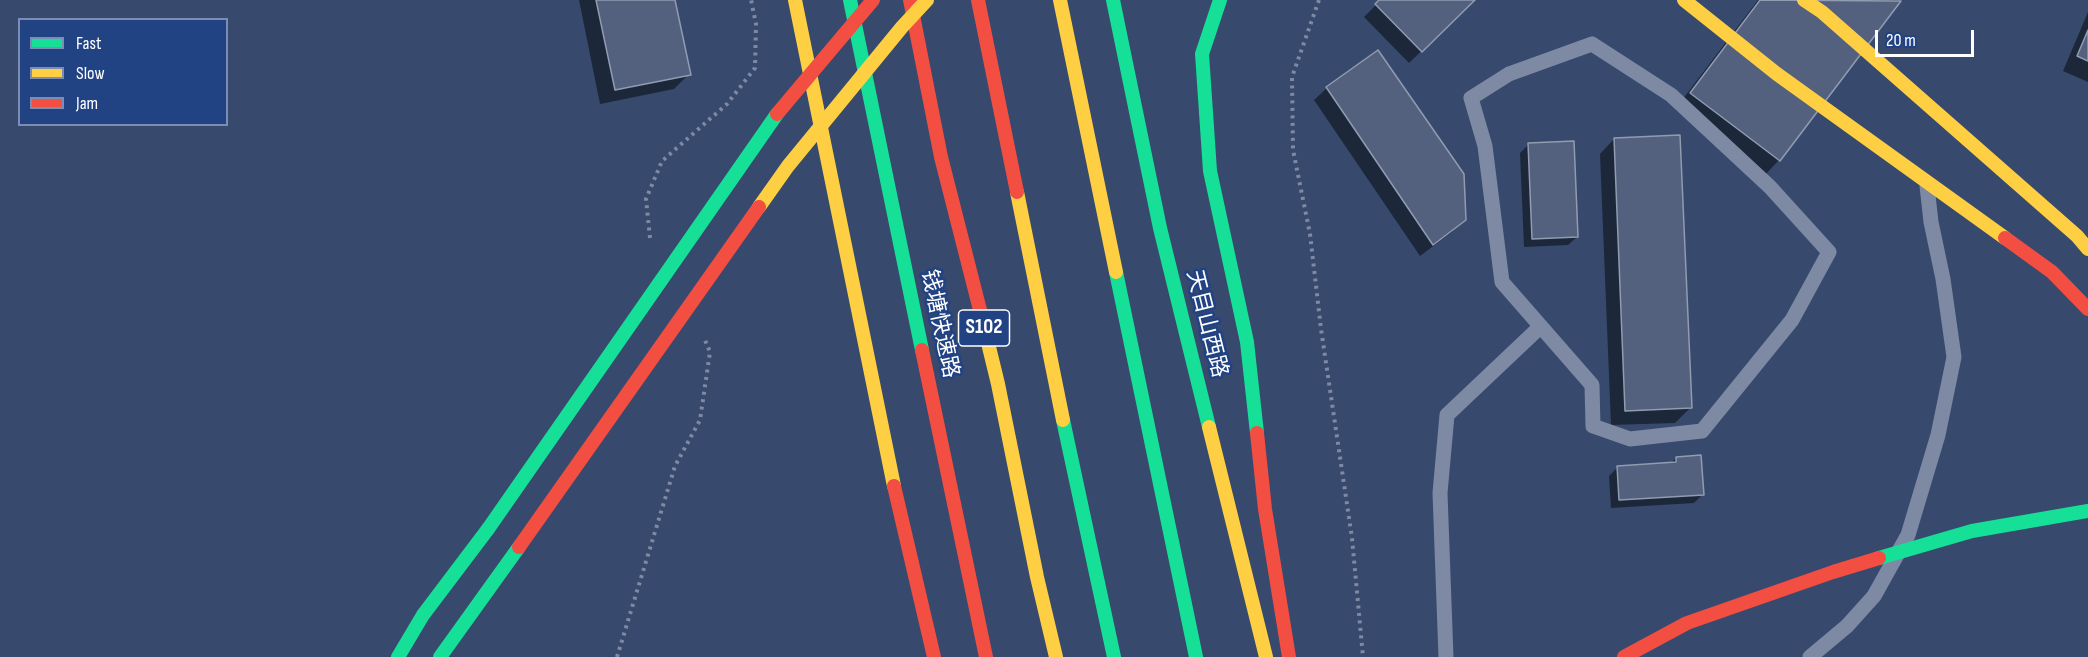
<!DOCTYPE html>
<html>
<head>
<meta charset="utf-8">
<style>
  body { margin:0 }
  #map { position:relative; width:2088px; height:657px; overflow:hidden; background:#37496d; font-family:"Sofia Sans Condensed",sans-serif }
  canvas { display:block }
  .legend { position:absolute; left:18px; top:18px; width:210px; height:108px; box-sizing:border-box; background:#214283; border:2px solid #7a8eb5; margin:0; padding:8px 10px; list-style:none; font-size:18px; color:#fff }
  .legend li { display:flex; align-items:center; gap:12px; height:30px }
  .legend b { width:30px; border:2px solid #7a8eb5 }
  .scale { position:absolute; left:1875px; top:30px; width:99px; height:27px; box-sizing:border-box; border:3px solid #fff; border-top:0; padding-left:8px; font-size:18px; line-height:21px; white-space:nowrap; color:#fff; -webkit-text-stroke:4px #214283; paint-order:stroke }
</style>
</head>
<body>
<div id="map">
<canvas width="2088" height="657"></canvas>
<ul class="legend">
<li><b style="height:8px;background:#16e098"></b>Fast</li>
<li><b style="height:8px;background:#ffcf43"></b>Slow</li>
<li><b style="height:8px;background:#f24e42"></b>Jam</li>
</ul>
<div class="scale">20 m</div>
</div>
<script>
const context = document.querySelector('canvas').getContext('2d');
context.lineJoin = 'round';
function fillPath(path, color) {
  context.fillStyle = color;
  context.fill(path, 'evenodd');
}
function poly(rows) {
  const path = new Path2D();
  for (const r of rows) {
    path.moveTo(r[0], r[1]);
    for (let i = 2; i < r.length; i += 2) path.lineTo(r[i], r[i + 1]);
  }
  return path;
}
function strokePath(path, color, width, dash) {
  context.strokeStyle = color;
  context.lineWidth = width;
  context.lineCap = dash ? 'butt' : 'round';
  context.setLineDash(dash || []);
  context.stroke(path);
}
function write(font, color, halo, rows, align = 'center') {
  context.font = font + ' "Sofia Sans Condensed","Noto Sans SC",sans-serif';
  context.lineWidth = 5;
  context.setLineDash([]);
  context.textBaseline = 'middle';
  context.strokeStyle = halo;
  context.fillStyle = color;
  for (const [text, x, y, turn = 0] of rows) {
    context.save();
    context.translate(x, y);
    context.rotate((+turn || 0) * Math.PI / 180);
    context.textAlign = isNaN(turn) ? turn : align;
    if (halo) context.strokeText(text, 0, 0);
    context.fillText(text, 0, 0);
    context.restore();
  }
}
fillPath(poly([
  [579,0,674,0,689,74,674,89,600,104],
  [1381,0,1474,0,1409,63,1364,17],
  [1758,0,1897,0,1899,2,1779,160,1765,175,1676,108],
  [2088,12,2088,82,2063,71],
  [1378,52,1464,219,1452,232,1420,256,1314,100,1327,88],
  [1614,139,1690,408,1675,423,1611,425,1600,154],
  [1529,144,1577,237,1568,245,1524,247,1520,153],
  [1676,458,1702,495,1694,503,1611,508,1609,476,1618,467,1670,464]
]), '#0007');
const building = poly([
  [596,0,675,0,691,75,615,90,596,0],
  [1379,0,1475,0,1422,52,1375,4,1379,0],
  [1760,0,1901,1,1780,161,1690,93,1760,0],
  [2088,30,2088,61,2077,56,2088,30],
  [1378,50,1464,174,1466,220,1433,245,1326,87,1378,50],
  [1680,135,1692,408,1625,411,1614,138,1680,135],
  [1574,141,1578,237,1532,239,1528,143,1574,141],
  [1701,455,1704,495,1619,500,1617,466,1676,462,1676,457,1701,455]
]);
fillPath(building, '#53617e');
strokePath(building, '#919cb1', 1.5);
strokePath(poly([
  [1319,0,1292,77,1293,150,1310,234,1321,329,1352,538,1363,657],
  [650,238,646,199,662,161,727,104,755,68,756,24,751,0],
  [617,657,675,466,700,420,710,352,705,340]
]), '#7e8aa3', 4, [3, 4.5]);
strokePath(poly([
  [1592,44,1671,95,1770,187,1829,252,1792,320,1702,431,1630,439,1593,426,1592,385,1502,282,1485,146,1471,98,1509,74,1592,44],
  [1446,657,1440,493,1447,415,1540,327],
  [1810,657,1847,626,1874,596,1908,535,1938,435,1954,357,1943,279,1931,222,1927,186]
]), '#7e8aa3', 15);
strokePath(poly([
  [850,0,922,350],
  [1113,0,1160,228,1209,427],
  [1220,0,1202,54,1210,171,1247,342,1257,433],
  [1116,272,1196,657],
  [1063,420,1114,657],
  [398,657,423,615,488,529],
  [440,657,519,547]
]), '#16e098', 14);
strokePath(poly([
  [795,0,894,486],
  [1060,0,1116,272],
  [1684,0,1777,74,2005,238],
  [1804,0,1822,12,2077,236,2088,249],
  [1017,192,1063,420],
  [981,314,998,384,1037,577,1056,657],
  [1209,427,1266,657]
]), '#ffcf43', 14);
strokePath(poly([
  [910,0,941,157,981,314],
  [978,0,1017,192],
  [2005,238,2052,272,2088,309],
  [922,350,986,657],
  [1257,433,1265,509,1289,657],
  [894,486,934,657]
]), '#f24e42', 14);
strokePath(poly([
  [488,529,777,114],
  [1879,558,1972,531,2088,511]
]), '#16e098', 14);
strokePath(poly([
  [759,207,788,166,902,27,927,0]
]), '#ffcf43', 14);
strokePath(poly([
  [777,114,873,0],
  [519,547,759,207],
  [1624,657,1687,623,1833,572,1879,558]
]), '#f24e42', 14);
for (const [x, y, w] of [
  [984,328,51]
]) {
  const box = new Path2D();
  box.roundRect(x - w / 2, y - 18, w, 36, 4.5);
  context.fillStyle = '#214283';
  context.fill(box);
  strokePath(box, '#fff', 1.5);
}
write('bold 21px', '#fff', null, [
  ["S102",984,328]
]);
write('22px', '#fff', '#214283', [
  ["钱塘快速路",939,324,78],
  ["天目山西路",1206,324,76]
]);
</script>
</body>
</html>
